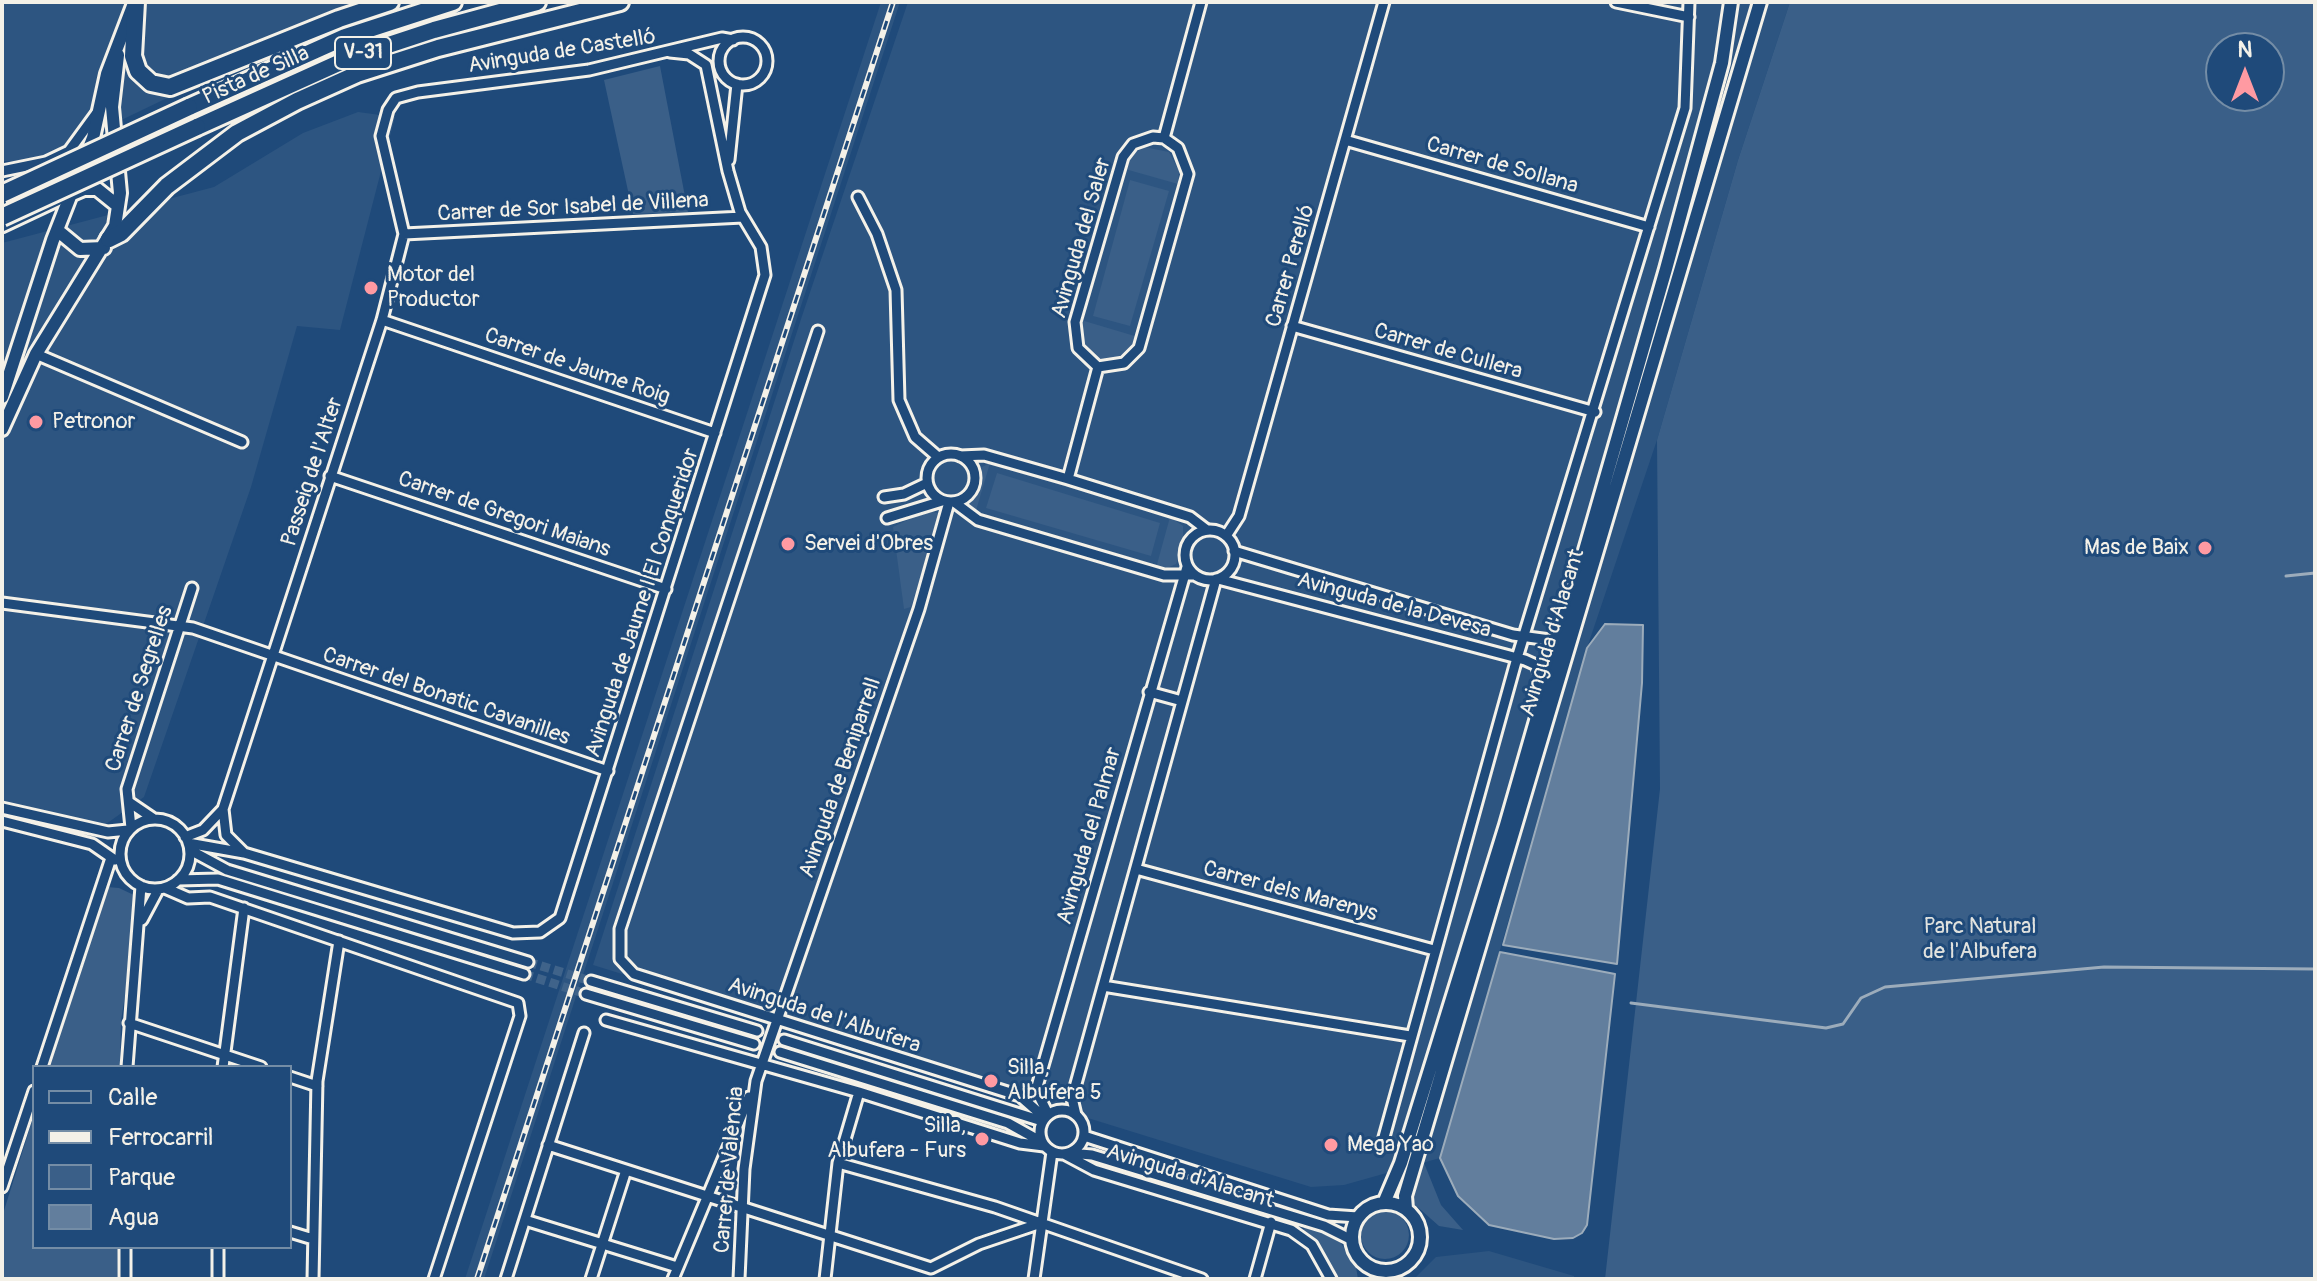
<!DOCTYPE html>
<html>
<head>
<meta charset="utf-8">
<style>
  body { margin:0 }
  #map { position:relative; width:2317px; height:1281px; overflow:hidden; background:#1f4a7a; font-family:Pangolin,sans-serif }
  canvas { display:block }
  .frame { position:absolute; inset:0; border:4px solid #f4f1e8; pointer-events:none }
  .legend { position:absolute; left:32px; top:1065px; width:260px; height:184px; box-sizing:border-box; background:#1f4a7a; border:2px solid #748da6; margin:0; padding:10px 14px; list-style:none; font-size:24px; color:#f4f1e8 }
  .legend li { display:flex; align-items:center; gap:16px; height:40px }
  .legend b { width:40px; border:2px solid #748da6 }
  .north { position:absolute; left:2205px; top:32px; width:80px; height:80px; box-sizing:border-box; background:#1f4a7a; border:2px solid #748da6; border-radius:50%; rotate:0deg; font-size:22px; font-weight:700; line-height:32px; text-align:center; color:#f4f1e8 }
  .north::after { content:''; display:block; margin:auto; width:28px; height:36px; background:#ff9aa2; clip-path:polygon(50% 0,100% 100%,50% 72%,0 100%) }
</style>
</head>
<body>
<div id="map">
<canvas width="2317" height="1281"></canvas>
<div class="frame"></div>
<ul class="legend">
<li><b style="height:10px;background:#1f4a7a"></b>Calle</li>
<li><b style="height:10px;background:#f4f1e8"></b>Ferrocarril</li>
<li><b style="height:22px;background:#3a5f88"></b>Parque</li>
<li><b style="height:22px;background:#627e9d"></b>Agua</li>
</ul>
<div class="north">N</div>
</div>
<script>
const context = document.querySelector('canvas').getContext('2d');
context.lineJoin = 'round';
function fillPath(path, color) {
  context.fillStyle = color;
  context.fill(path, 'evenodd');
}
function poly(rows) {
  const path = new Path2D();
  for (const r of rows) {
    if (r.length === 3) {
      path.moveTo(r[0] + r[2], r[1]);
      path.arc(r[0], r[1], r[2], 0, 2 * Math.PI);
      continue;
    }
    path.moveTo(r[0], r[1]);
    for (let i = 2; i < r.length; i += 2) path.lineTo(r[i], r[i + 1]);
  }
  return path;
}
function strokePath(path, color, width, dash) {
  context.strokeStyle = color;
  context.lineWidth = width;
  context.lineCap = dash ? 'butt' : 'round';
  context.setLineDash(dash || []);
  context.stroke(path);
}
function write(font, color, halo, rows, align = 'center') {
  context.font = font + ' Pangolin,sans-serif';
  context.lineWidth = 6;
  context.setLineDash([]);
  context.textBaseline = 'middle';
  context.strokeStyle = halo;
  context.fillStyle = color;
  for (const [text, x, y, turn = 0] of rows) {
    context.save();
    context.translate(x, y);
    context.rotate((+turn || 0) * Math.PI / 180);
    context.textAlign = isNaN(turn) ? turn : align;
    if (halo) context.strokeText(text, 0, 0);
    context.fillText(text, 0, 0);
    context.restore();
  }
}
fillPath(poly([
  [2,2,387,2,163,100,34,162,2,161],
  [881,2,900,2,484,1279,465,1279],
  [908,2,1790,2,1738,160,1657,440,1587,648,1440,1158,1344,1185,1311,1187,593,965,802,316],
  [358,112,395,117,340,330,297,326,251,487,144,797,92,834,2,809,2,243,214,187,303,133],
  [1489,1251,1574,1276,1574,1279,1414,1279,1436,1257]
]), '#2d5581');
fillPath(poly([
  [1790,2,2315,2,2315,1279,1605,1279,1660,789,1657,440,1738,160],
  [2221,48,2269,48,2269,96,2221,96],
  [660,66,688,212,633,214,604,80],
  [1144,147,1169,152,1179,171,1178,184,1125,169,1131,155],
  [1130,180,1169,191,1130,326,1093,316],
  [1081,320,1138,337,1121,358,1097,360,1084,345],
  [990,463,975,514,969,510,970,504,979,491,980,468],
  [997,473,1160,523,1151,556,986,508],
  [926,511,938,513,940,518,911,607,904,609,893,527],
  [1170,517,1183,526,1183,547,1176,564,1165,569,1156,568],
  [107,887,119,888,136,896,139,904,121,1021,120,1067,49,1067],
  [34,1115,34,1247,118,1247,117,1279,2,1279,2,1217],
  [1422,1158,1441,1205,1463,1230,1439,1226,1413,1203,1412,1188],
  [1385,1235,24],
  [1305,1227,1339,1240,1356,1267,1358,1279,1335,1279,1322,1250,1302,1232]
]), '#3a5f88');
const water = poly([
  [1605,624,1643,625,1642,683,1617,964,1503,945,1587,648,1605,624],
  [1500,952,1615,974,1587,1225,1582,1233,1573,1238,1554,1239,1489,1225,1458,1196,1440,1158,1500,952]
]);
fillPath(water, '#627e9d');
strokePath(water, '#9cacbb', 2);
strokePath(poly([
  [2286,576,2315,573],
  [1631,1003,1826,1028,1843,1024,1861,998,1885,987,2104,967,2315,969]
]), '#9cacbb', 3);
strokePath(poly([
  [528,962,591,981],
  [524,974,586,994]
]), '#3f638a', 9, [9, 4.5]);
const street = poly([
  [1616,2,1689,17],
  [743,61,24],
  [1153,137,1164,138,1178,148,1188,174,1139,348,1124,363,1098,367,1078,348,1075,322,1123,157,1133,144,1153,137],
  [1164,138,1201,2],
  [1345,140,1649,227],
  [729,160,737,84],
  [2,171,46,162,69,151,96,114],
  [858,197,877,234,896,290,899,400,915,437,938,457],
  [2,227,70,195],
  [404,234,743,217],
  [382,320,715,433],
  [1292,326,1595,412],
  [818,331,620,929,620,959,634,974,1020,1096,1045,1118],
  [36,354,242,442],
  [951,478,24],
  [960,456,984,455,1068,479,1190,517,1207,530],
  [330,476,666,589],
  [1068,479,1098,367],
  [884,497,904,494,927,483],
  [954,502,978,520,1164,575,1194,575],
  [887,518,942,501],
  [1210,555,25],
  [1226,536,1239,516,1384,2],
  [1234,551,1513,635,1550,640,1560,635],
  [1218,579,1525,660,1536,665,1545,688],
  [2,603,193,628,608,771],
  [1149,692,1182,701],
  [129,802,154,819],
  [2,808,108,832,128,830],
  [223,809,226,835,244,853],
  [155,854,35],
  [2,821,92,844,115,860],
  [131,828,127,789,192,588],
  [185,837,203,830,223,809,382,320,404,234,381,136,388,110,396,98,418,92,589,70,722,38,733,40],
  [188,843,244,853,513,933,540,932,560,918,765,275,761,247,740,212,728,171,706,65,689,54,670,52],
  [190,850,227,870,528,962],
  [1136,869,1434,950],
  [178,880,218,879,524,974],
  [165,888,188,898,210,897,518,1003,520,1016,434,1279],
  [142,920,158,890],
  [591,981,757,1031],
  [1103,986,1410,1036],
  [586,994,754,1044],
  [606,1020,859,1092,1020,1143,1044,1146],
  [129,1023,261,1067],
  [784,1040,1042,1121],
  [780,1052,1008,1123,1042,1142],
  [42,1067,111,858],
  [127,1067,141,886],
  [223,1067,244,908],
  [290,1077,317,1086],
  [1062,1132,22],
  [1048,1114,1036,1090,1187,567],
  [1076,1115,1072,1098,1216,579],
  [1084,1136,1328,1215,1358,1217],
  [1384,1137,1517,658,1685,108,1689,2],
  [548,1145,931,1268,979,1244,1041,1223],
  [1069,1153,1092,1155,1324,1226,1352,1240],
  [1064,1154,1094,1170,1291,1230,1312,1245,1331,1279],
  [838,1163,995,1207,1202,1279],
  [2,1187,34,1091],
  [525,1220,677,1267],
  [290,1232,313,1239],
  [218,1247,218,1279],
  [125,1279,125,1247],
  [313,1279,317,1081,339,941],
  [506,1279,584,1033],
  [591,1279,626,1170],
  [673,1279,749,1097],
  [739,1279,744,1169,756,1081,919,609,949,502],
  [825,1279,838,1163,859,1092],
  [1034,1279,1052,1152],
  [1255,1279,1271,1222]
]);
const secondary = poly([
  [70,195,84,189,97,189,118,206],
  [57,230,80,249,104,248],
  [2,397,53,240,93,138,107,74,133,6],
  [2,429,36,354,115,226,120,193,112,107,118,55],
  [1386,1237,34],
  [1384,1203,1401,1163,1506,825,1666,269,1722,63,1731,2],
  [1406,1209,1405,1196,1760,2]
]);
const highway = poly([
  [136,2,133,56,138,71,151,83,170,87,339,19,390,2],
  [189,107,345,37,453,2],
  [197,127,352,57,434,30,537,2],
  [109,239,121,233,167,186,237,133,297,101,357,74,438,48,620,2]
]);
strokePath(street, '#f4f1e8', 15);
strokePath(secondary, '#f4f1e8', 18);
strokePath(highway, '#f4f1e8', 22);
strokePath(street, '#1f4a7a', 9);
strokePath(secondary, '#1f4a7a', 12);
strokePath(highway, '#1f4a7a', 16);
const rail = poly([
  [477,1279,893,2]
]);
strokePath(rail, '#f4f1e8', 6);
strokePath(rail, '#1f4a7a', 3, [9]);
const highwayBridge = poly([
  [2,194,189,107],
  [2,217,197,127]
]);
strokePath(highwayBridge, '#f4f1e8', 22, []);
strokePath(highwayBridge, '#1f4a7a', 16);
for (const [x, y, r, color] of [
  [371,288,8,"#ff9aa2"],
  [36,422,8,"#ff9aa2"],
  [788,544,8,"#ff9aa2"],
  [2205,548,8,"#ff9aa2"],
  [991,1081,8,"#ff9aa2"],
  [982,1139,8,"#ff9aa2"],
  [1331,1145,8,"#ff9aa2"]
]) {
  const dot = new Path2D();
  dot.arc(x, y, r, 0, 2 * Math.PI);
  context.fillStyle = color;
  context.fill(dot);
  strokePath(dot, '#1f4a7a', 3);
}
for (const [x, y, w] of [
  [363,53,56]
]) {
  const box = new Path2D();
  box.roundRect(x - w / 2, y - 16, w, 32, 6);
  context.fillStyle = '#1f4a7a';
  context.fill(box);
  strokePath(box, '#f4f1e8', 2);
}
write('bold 20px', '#f4f1e8', null, [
  ["V-31",363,53]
]);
write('22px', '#f4f1e8', '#1f4a7a', [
  ["Avinguda de Castelló",562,52,-9],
  ["Pista de Silla",256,76,-24],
  ["Carrer de Sollana",1502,166,16],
  ["Carrer de Sor Isabel de Villena",573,208,-3],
  ["Avinguda del Saler",1082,238,-74],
  ["Carrer Perelló",1291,266,-74],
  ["Carrer de Cullera",1448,352,16],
  ["Carrer de Jaume Roig",577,367,19],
  ["Passeig de l'Alter",313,472,-72],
  ["Carrer de Gregori Maians",504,515,19],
  ["Avinguda de Jaume I El Conqueridor",643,603,-72],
  ["Avinguda de la Devesa",1394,606,15],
  ["Avinguda d'Alacant",1553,633,-73],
  ["Carrer de Segrelles",140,689,-72],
  ["Carrer del Bonatic Cavanilles",446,697,19],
  ["Avinguda de Beniparrell",841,778,-71],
  ["Avinguda del Palmar",1090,836,-74],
  ["Carrer dels Marenys",1290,892,15],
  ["Avinguda de l'Albufera",824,1016,18],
  ["Carrer de València",730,1170,-85],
  ["Avinguda d'Alacant",1190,1177,17]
]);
write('22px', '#f4f1e8', '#1f4a7a', [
  ["Motor del",387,275],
  ["Productor",387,300],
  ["Petronor",52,422],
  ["Servei d'Obres",804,544],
  ["Mas de Baix",2189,548,"right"],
  ["Silla,",1007,1068],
  ["Albufera 5",1007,1093],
  ["Silla,",966,1126,"right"],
  ["Albufera - Furs",966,1151,"right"],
  ["Mega Yao",1347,1145]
], 'left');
write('22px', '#e1e2de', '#1f4a7a', [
  ["Parc Natural",1980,927],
  ["de l'Albufera",1980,952]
]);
</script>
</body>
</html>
